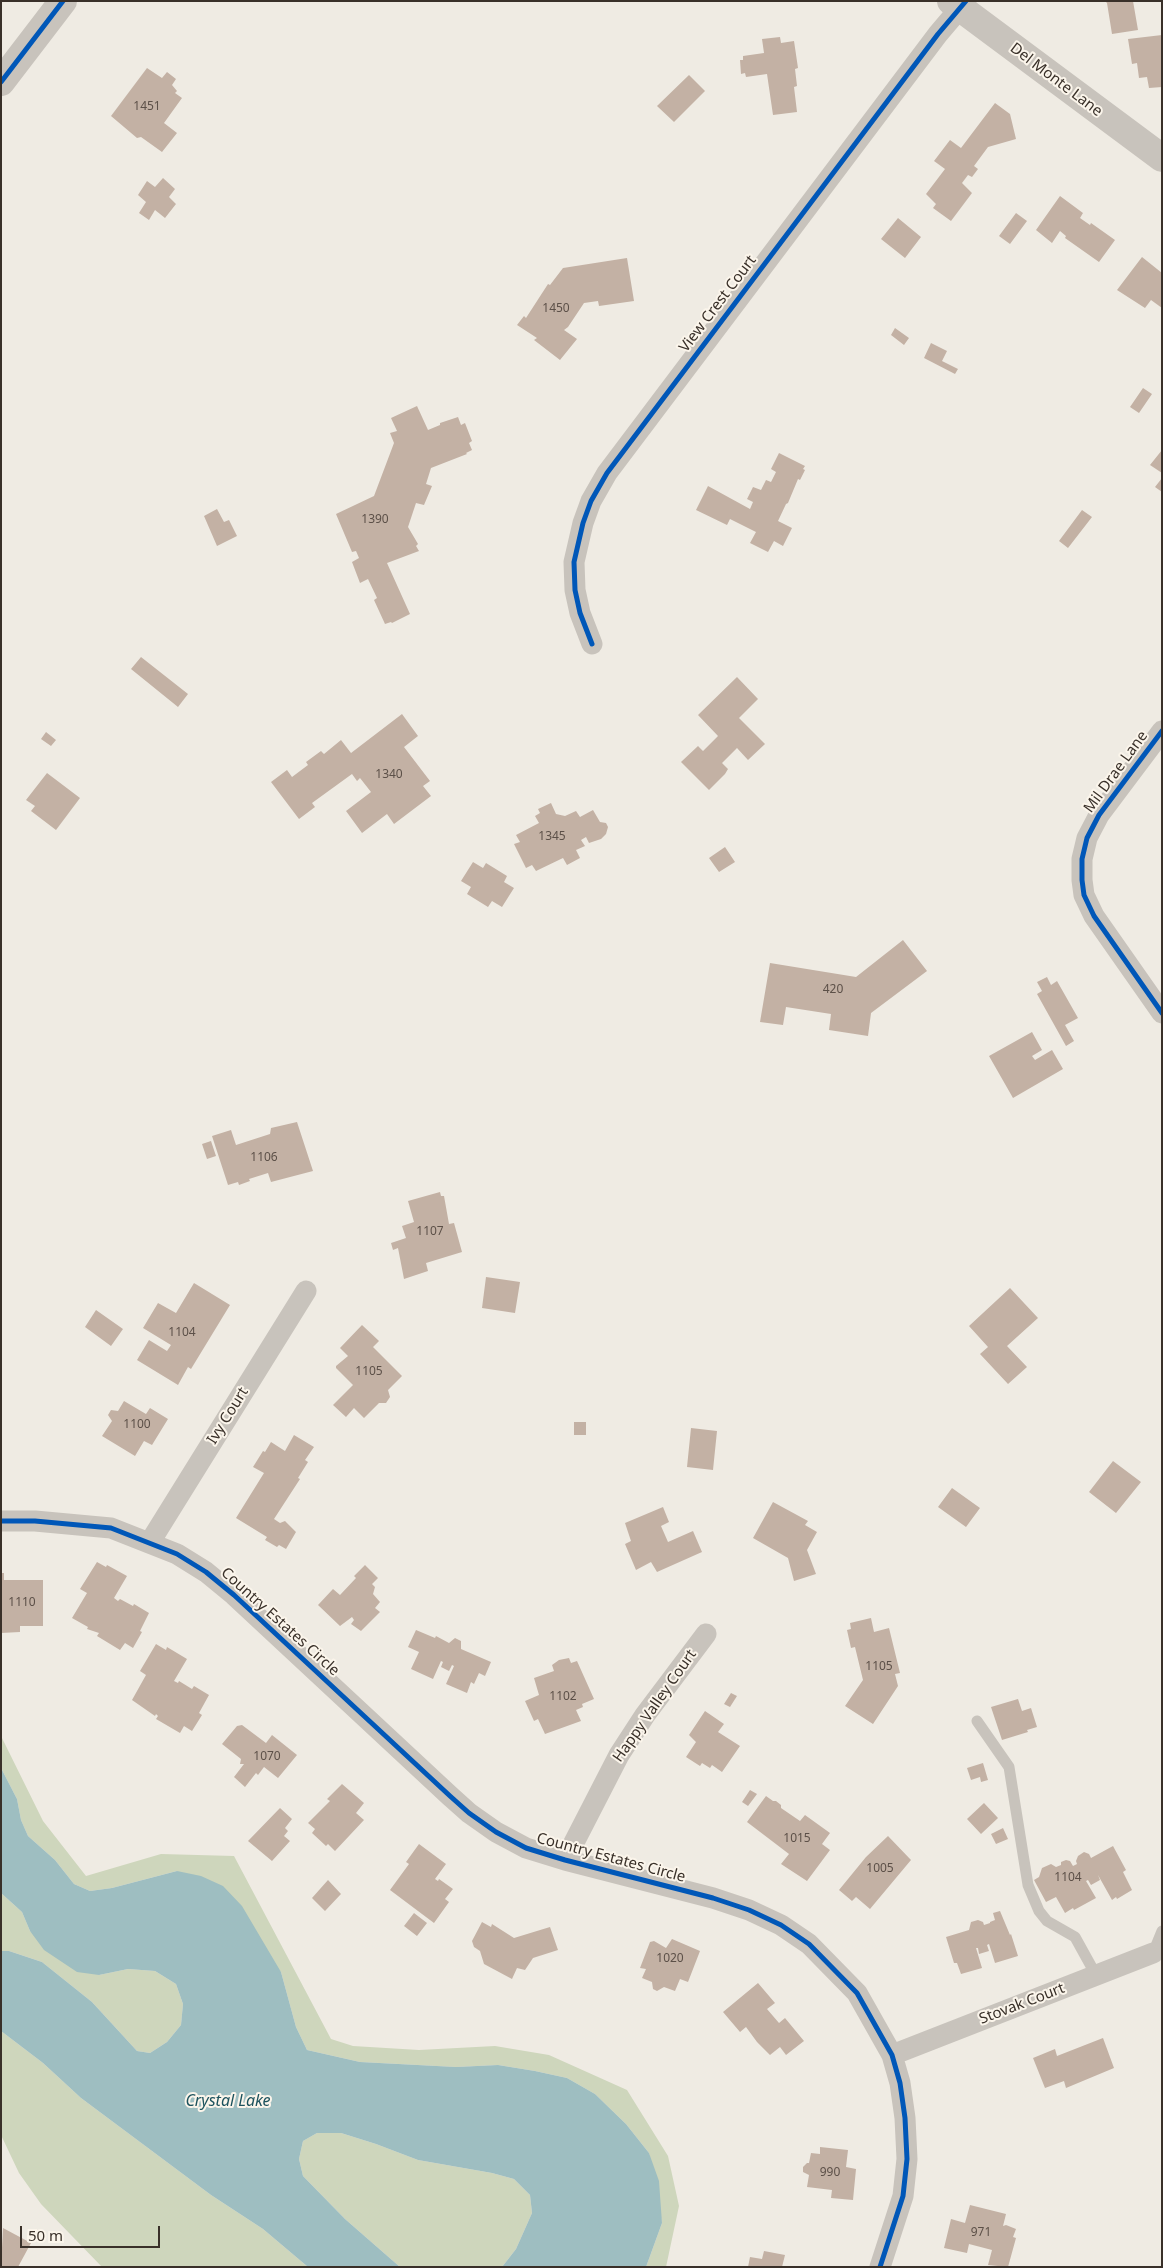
<!DOCTYPE html>
<html>
<head>
<meta charset="utf-8">
<style>
  body { margin:0 }
  #map { position:relative; width:1163px; height:2268px; overflow:hidden; background:#efebe3; font-family:"Noto Sans",sans-serif }
  canvas { display:block }
  .frame { position:absolute; inset:0; border:2px solid #393029; pointer-events:none }
  .scale { position:absolute; left:20px; top:2226px; width:140px; height:22px; box-sizing:border-box; border:2px solid #393029; border-top:0; padding-left:6px; font-size:15px; line-height:18px; white-space:nowrap; color:#393029; -webkit-text-stroke:4px #fbf5eb; paint-order:stroke }
</style>
</head>
<body>
<div id="map">
<canvas width="1163" height="2268"></canvas>
<div class="frame"></div>
<div class="scale">50 m</div>
</div>
<script>
const context = document.querySelector('canvas').getContext('2d');
context.lineJoin = 'round';
function fillPath(path, color) {
  context.fillStyle = color;
  context.fill(path, 'evenodd');
}
function poly(rows) {
  const path = new Path2D();
  for (const r of rows) {
    path.moveTo(r[0], r[1]);
    for (let i = 2; i < r.length; i += 2) path.lineTo(r[i], r[i + 1]);
  }
  return path;
}
function strokePath(path, color, width, dash) {
  context.strokeStyle = color;
  context.lineWidth = width;
  context.lineCap = dash ? 'butt' : 'round';
  context.setLineDash(dash || []);
  context.stroke(path);
}
function write(font, color, halo, rows, align = 'center') {
  context.font = font + ' "Noto Sans",sans-serif';
  context.lineWidth = 4;
  context.setLineDash([]);
  context.textBaseline = 'middle';
  context.strokeStyle = halo;
  context.fillStyle = color;
  for (const [text, x, y, turn = 0] of rows) {
    context.save();
    context.translate(x, y);
    context.rotate((+turn || 0) * Math.PI / 180);
    context.textAlign = isNaN(turn) ? turn : align;
    if (halo) context.strokeText(text, 0, 0);
    context.fillText(text, 0, 0);
    context.restore();
  }
}
fillPath(poly([
  [1,1736,43,1821,86,1876,161,1854,234,1856,331,2039,353,2046,419,2050,495,2046,549,2055,627,2090,668,2156,679,2206,666,2267,646,2267,662,2223,649,2153,626,2124,595,2094,567,2078,535,2071,498,2065,456,2067,360,2062,307,2050,296,2027,281,1972,177,1871,112,1888,90,1891,74,1884,55,1860,28,1836,21,1820,17,1799,1,1768],
  [1,1893,22,1912,30,1931,99,1975,128,1969,155,1971,176,1984,183,2004,181,2025,167,2042,150,2053,137,2051,92,2002,42,1962,9,1951,1,1951],
  [1,2031,43,2063,81,2098,211,2195,263,2229,308,2267,102,2267,41,2204,19,2173,1,2135],
  [317,2133,341,2133,376,2144,418,2160,492,2173,514,2179,530,2195,532,2213,516,2249,502,2267,400,2267,345,2219,303,2176,299,2159,303,2141]
]), '#ced6bc');
fillPath(poly([
  [1,1768,17,1799,21,1820,28,1836,55,1860,74,1884,90,1891,112,1888,177,1871,201,1876,223,1886,242,1906,281,1972,296,2027,307,2050,360,2062,456,2067,498,2065,535,2071,567,2078,595,2094,626,2124,649,2153,659,2181,662,2223,646,2267,502,2267,516,2249,532,2213,530,2195,514,2179,492,2173,418,2160,376,2144,341,2133,317,2133,303,2141,299,2159,303,2176,345,2219,400,2267,308,2267,263,2229,211,2195,81,2098,43,2063,1,2031,1,1951,9,1951,42,1962,92,2002,137,2051,150,2053,167,2042,181,2025,183,2004,176,1984,155,1971,128,1969,99,1975,77,1972,44,1950,30,1931,22,1912,1,1893]
]), '#9ebec1');
fillPath(poly([
  [1105,1,1133,1,1138,30,1112,34,1107,3],
  [1162,35,1162,87,1149,88,1147,77,1139,78,1137,63,1132,64,1128,39],
  [780,37,781,43,794,41,798,68,795,69,797,86,794,87,797,112,773,115,767,74,746,77,745,73,741,74,740,60,743,60,743,56,764,53,762,39],
  [147,68,162,78,167,72,176,79,172,85,177,91,175,93,182,98,164,123,177,133,162,152,141,137,137,138,111,116],
  [689,75,705,91,674,122,657,106],
  [995,103,1010,114,1016,139,988,147,974,166,978,169,972,177,968,175,962,183,972,193,951,221,933,208,936,204,926,194,945,169,934,161,950,140,961,148],
  [163,178,175,189,169,197,176,204,165,218,155,210,149,220,139,213,146,202,138,195,147,181,155,187],
  [1060,196,1083,213,1080,218,1090,225,1091,223,1115,240,1099,262,1065,238,1066,236,1060,231,1052,243,1036,230],
  [1016,213,1027,221,1010,244,999,236],
  [898,218,921,237,905,258,881,239],
  [1142,257,1162,273,1162,308,1151,300,1145,308,1117,290],
  [627,258,634,301,599,306,598,301,584,303,568,327,564,330,577,339,560,360,534,340,537,338,517,325,524,316,526,318,548,284,550,285,563,268],
  [895,328,909,338,904,345,891,335],
  [931,343,947,351,942,361,958,369,955,374,924,358],
  [1143,388,1152,394,1139,413,1130,407],
  [417,406,428,430,440,425,440,423,458,417,461,425,465,423,472,441,469,443,472,450,466,453,467,454,431,468,426,484,432,486,424,505,416,503,408,527,418,544,416,546,419,551,387,563,410,614,392,623,391,622,385,624,374,600,377,598,368,579,360,583,352,562,359,558,356,551,352,552,336,514,374,496,394,443,390,433,397,431,391,418],
  [1162,450,1162,473,1150,465],
  [779,453,805,466,803,469,805,470,800,480,798,479,788,503,786,504,778,521,792,528,783,546,774,541,768,552,750,543,756,532,730,519,727,525,696,510,708,486,750,509,753,502,747,499,753,487,761,490,766,480,771,482,776,472,771,469],
  [1162,478,1162,492,1155,487],
  [217,509,224,522,229,520,237,536,217,546,204,516],
  [1082,510,1092,517,1068,548,1059,541],
  [141,657,188,694,178,707,131,669],
  [737,677,758,699,739,718,765,744,748,760,737,748,722,763,728,769,725,774,709,790,681,762,698,746,703,751,718,736,698,715],
  [402,714,418,736,404,747,430,781,423,786,431,796,394,824,387,814,362,833,346,811,371,792,360,778,357,781,352,774,312,803,315,807,299,819,271,782,287,770,292,777,308,765,306,762,321,751,324,754,341,740,351,753],
  [46,732,56,740,51,746,41,739],
  [47,773,80,798,56,830,31,811,35,806,26,800],
  [551,803,556,814,565,816,576,811,580,817,593,810,600,822,606,823,608,827,606,834,601,839,589,843,586,837,581,840,585,846,576,850,580,858,567,865,563,858,536,871,532,865,526,868,514,844,520,842,516,835,539,823,535,816,540,813,538,809],
  [725,847,735,862,719,872,709,858],
  [473,862,483,868,486,863,507,876,504,882,514,888,502,907,492,901,488,907,467,894,471,887,461,881],
  [903,940,927,971,871,1013,868,1036,829,1030,831,1014,786,1007,783,1025,760,1022,770,963,856,977],
  [1047,977,1051,985,1057,981,1078,1018,1065,1025,1074,1041,1066,1046,1037,994,1042,991,1037,982],
  [1032,1032,1042,1050,1032,1056,1035,1060,1052,1050,1063,1069,1013,1098,989,1056],
  [297,1122,313,1171,271,1182,268,1173,249,1179,250,1181,239,1185,238,1182,228,1185,212,1136,231,1130,236,1145,270,1134,271,1128],
  [211,1141,216,1156,207,1159,202,1144],
  [440,1192,441,1196,444,1196,449,1224,454,1223,462,1252,426,1263,428,1271,404,1279,398,1248,393,1250,391,1243,406,1238,402,1226,414,1222,408,1201],
  [486,1277,520,1282,515,1313,482,1308],
  [194,1283,230,1305,191,1369,188,1367,178,1385,137,1360,149,1340,167,1351,171,1345,143,1328,158,1303,176,1313],
  [1010,1288,1038,1318,1007,1346,1027,1367,1008,1384,980,1354,988,1347,969,1326],
  [96,1310,123,1329,111,1346,85,1327],
  [362,1325,379,1341,373,1347,402,1376,388,1390,390,1397,386,1403,379,1403,364,1418,354,1408,346,1417,333,1405,353,1385,336,1368,336,1366,348,1356,340,1348],
  [124,1401,146,1414,150,1408,168,1419,152,1445,144,1441,135,1456,102,1436,112,1421,108,1415,111,1410,118,1411],
  [574,1422,586,1422,586,1435,574,1435],
  [691,1428,717,1431,713,1470,687,1467],
  [294,1435,314,1447,305,1460,308,1462,298,1478,300,1479,274,1519,280,1523,285,1521,296,1532,286,1549,279,1545,277,1547,265,1540,267,1537,236,1518,264,1473,253,1467,263,1451,265,1452,271,1442,285,1451],
  [1113,1461,1141,1482,1116,1513,1089,1492],
  [952,1488,980,1508,966,1527,938,1507],
  [773,1502,808,1521,805,1525,817,1532,807,1550,816,1574,794,1581,788,1558,753,1538],
  [663,1507,669,1522,661,1526,668,1542,693,1531,702,1552,657,1572,651,1562,636,1570,625,1544,631,1541,625,1523],
  [97,1562,106,1567,107,1565,127,1576,114,1598,118,1601,120,1599,133,1606,134,1604,149,1613,140,1631,142,1632,133,1648,125,1643,120,1650,97,1636,99,1633,87,1629,88,1627,72,1618,87,1593,80,1589],
  [365,1565,378,1578,372,1584,375,1587,373,1594,380,1602,375,1608,380,1612,361,1631,351,1624,354,1620,352,1617,340,1626,318,1605,333,1589,340,1595,356,1578,354,1576],
  [1,1573,4,1573,4,1580,43,1580,43,1626,20,1626,20,1632,1,1633],
  [871,1618,874,1632,889,1628,900,1673,895,1674,898,1686,873,1724,845,1706,863,1680,855,1647,851,1648,847,1630,851,1629,850,1623],
  [416,1630,435,1638,436,1636,449,1643,455,1638,461,1641,461,1649,491,1662,485,1676,479,1673,474,1684,471,1682,467,1693,446,1684,454,1666,452,1665,449,1671,441,1667,443,1662,441,1661,433,1679,411,1669,419,1652,408,1647],
  [156,1644,166,1650,167,1647,187,1659,174,1681,178,1683,179,1681,192,1689,194,1686,209,1695,199,1713,202,1715,192,1731,184,1726,180,1733,156,1719,158,1716,156,1714,155,1716,132,1700,146,1675,140,1671],
  [569,1658,571,1663,577,1661,594,1699,582,1704,583,1707,576,1710,581,1721,545,1734,538,1719,534,1721,525,1701,539,1695,534,1678,554,1671,552,1665,559,1660],
  [731,1693,737,1696,730,1707,724,1704],
  [1018,1699,1022,1711,1031,1708,1037,1727,1027,1730,1028,1732,1002,1740,991,1707],
  [705,1711,724,1724,718,1732,740,1746,722,1772,712,1765,710,1768,702,1763,700,1766,686,1757,696,1742,689,1735],
  [242,1725,266,1743,272,1735,297,1755,278,1778,264,1767,258,1775,256,1773,245,1787,234,1777,244,1764,240,1764,241,1759,222,1744,237,1726],
  [983,1763,988,1780,981,1782,980,1777,971,1780,967,1768],
  [342,1784,364,1803,356,1813,364,1820,335,1851,328,1844,326,1846,312,1833,315,1829,308,1823,330,1801,327,1799],
  [750,1790,757,1794,748,1806,742,1802],
  [766,1796,773,1801,776,1801,781,1805,781,1808,800,1821,805,1815,830,1833,822,1844,830,1850,807,1881,781,1864,789,1854,747,1822],
  [984,1803,998,1818,981,1834,967,1819],
  [280,1808,292,1819,285,1828,288,1831,284,1836,290,1841,272,1861,248,1841],
  [1003,1828,1008,1839,996,1844,991,1834],
  [888,1836,911,1860,870,1909,856,1897,852,1901,839,1890,866,1857],
  [419,1844,446,1864,435,1879,438,1881,439,1879,453,1889,445,1899,449,1902,434,1923,390,1890,409,1864,406,1862],
  [1113,1846,1126,1870,1123,1872,1132,1890,1117,1899,1116,1897,1112,1900,1098,1875,1100,1880,1091,1885,1088,1880,1086,1881,1096,1898,1074,1910,1073,1908,1065,1913,1056,1897,1046,1902,1034,1880,1039,1877,1042,1868,1051,1864,1056,1867,1061,1865,1061,1862,1066,1860,1070,1861,1073,1866,1077,1864,1076,1861,1078,1856,1084,1852,1089,1854,1091,1858],
  [328,1880,341,1894,325,1911,312,1898],
  [1000,1911,1010,1935,1011,1934,1018,1956,995,1963,989,1944,987,1945,989,1951,979,1954,978,1948,976,1948,982,1968,961,1974,957,1963,954,1963,946,1937,969,1930,971,1922,978,1920,983,1922,984,1925,990,1923,990,1922,995,1920,993,1913],
  [414,1913,427,1923,417,1936,404,1926],
  [482,1922,491,1927,492,1924,514,1938,550,1927,558,1950,533,1958,525,1970,517,1968,512,1979,484,1964,480,1951,474,1947,472,1941],
  [672,1939,700,1951,688,1982,680,1979,675,1991,664,1987,657,1991,653,1989,652,1982,642,1978,646,1969,640,1968,650,1942,654,1941,666,1948],
  [758,1983,775,2003,767,2009,779,2023,785,2018,804,2041,786,2055,780,2047,770,2055,757,2042,746,2027,740,2032,723,2012],
  [1103,2038,1114,2068,1066,2088,1064,2081,1045,2088,1033,2058,1055,2049,1057,2056],
  [820,2147,848,2150,846,2167,856,2169,853,2200,831,2198,832,2190,807,2187,809,2175,803,2172,803,2167,807,2163,809,2163,811,2153,820,2154],
  [970,2205,1006,2214,1003,2226,1006,2225,1016,2229,1013,2237,1016,2238,1008,2267,988,2265,992,2250,969,2244,967,2253,944,2248,951,2219,965,2223],
  [3,2228,31,2243,18,2267,1,2267],
  [764,2251,785,2255,782,2267,748,2267,750,2257,762,2259]
]), '#c3b1a4');
strokePath(poly([
  [977,1721,1009,1767,1028,1885,1039,1911,1047,1921,1075,1937,1096,1975],
  [1153,1953,1162,1931]
]), '#c8c3bc', 11);
strokePath(poly([
  [592,644,580,613,575,590,574,562,583,523,591,501,607,473,938,34,966,1],
  [1162,731,1099,815,1087,838,1082,859,1082,880,1084,895,1094,916,1162,1013],
  [1,1521,35,1521,111,1528,177,1554,206,1572,234,1595,450,1796,469,1813,496,1832,526,1848,565,1860,713,1898,749,1910,781,1925,809,1944,857,1993,892,2055,900,2083,905,2118,907,2159,903,2196,880,2267],
  [150,1542,306,1291],
  [565,1860,619,1755,645,1715,706,1634],
  [892,2055,1153,1953]
]), '#c8c3bc', 21);
strokePath(poly([
  [951,1,1162,158],
  [1,82,63,1]
]), '#c8c3bc', 28);
strokePath(poly([
  [1,82,63,1],
  [592,644,580,613,575,590,574,562,583,523,591,501,607,473,938,34,966,1],
  [1162,731,1099,815,1087,838,1082,859,1082,880,1084,895,1094,916,1162,1013],
  [1,1521,35,1521,111,1528,177,1554,206,1572,234,1595,450,1796,469,1813,496,1832,526,1848,565,1860,713,1898,749,1910,781,1925,809,1944,857,1993,892,2055,900,2083,905,2118,907,2159,903,2196,880,2267]
]), '#0057b8', 5);
write('12px', '#5c5048', null, [
  ["1451",147,107],
  ["1450",556,309],
  ["1390",375,520],
  ["1340",389,775],
  ["1345",552,837],
  ["420",833,990],
  ["1106",264,1158],
  ["1107",430,1232],
  ["1104",182,1333],
  ["1105",369,1372],
  ["1100",137,1425],
  ["1110",22,1603],
  ["1105",879,1667],
  ["1102",563,1697],
  ["1070",267,1757],
  ["1015",797,1839],
  ["1005",880,1869],
  ["1104",1068,1878],
  ["1020",670,1959],
  ["990",830,2173],
  ["971",981,2233]
]);
write('15px', '#393029', '#fbf5eb', [
  ["Del Monte Lane",1056,80,37],
  ["View Crest Court",718,304,-53],
  ["Mil Drae Lane",1116,772,-54],
  ["Ivy Court",228,1416,-58],
  ["Country Estates Circle",280,1622,42],
  ["Happy Valley Court",655,1706,-55],
  ["Country Estates Circle",611,1858,15],
  ["Stovak Court",1022,2004,-21]
]);
write('italic 16px', '#1c525d', '#fbf5eb', [
  ["Crystal Lake",228,2101]
]);
</script>
</body>
</html>
